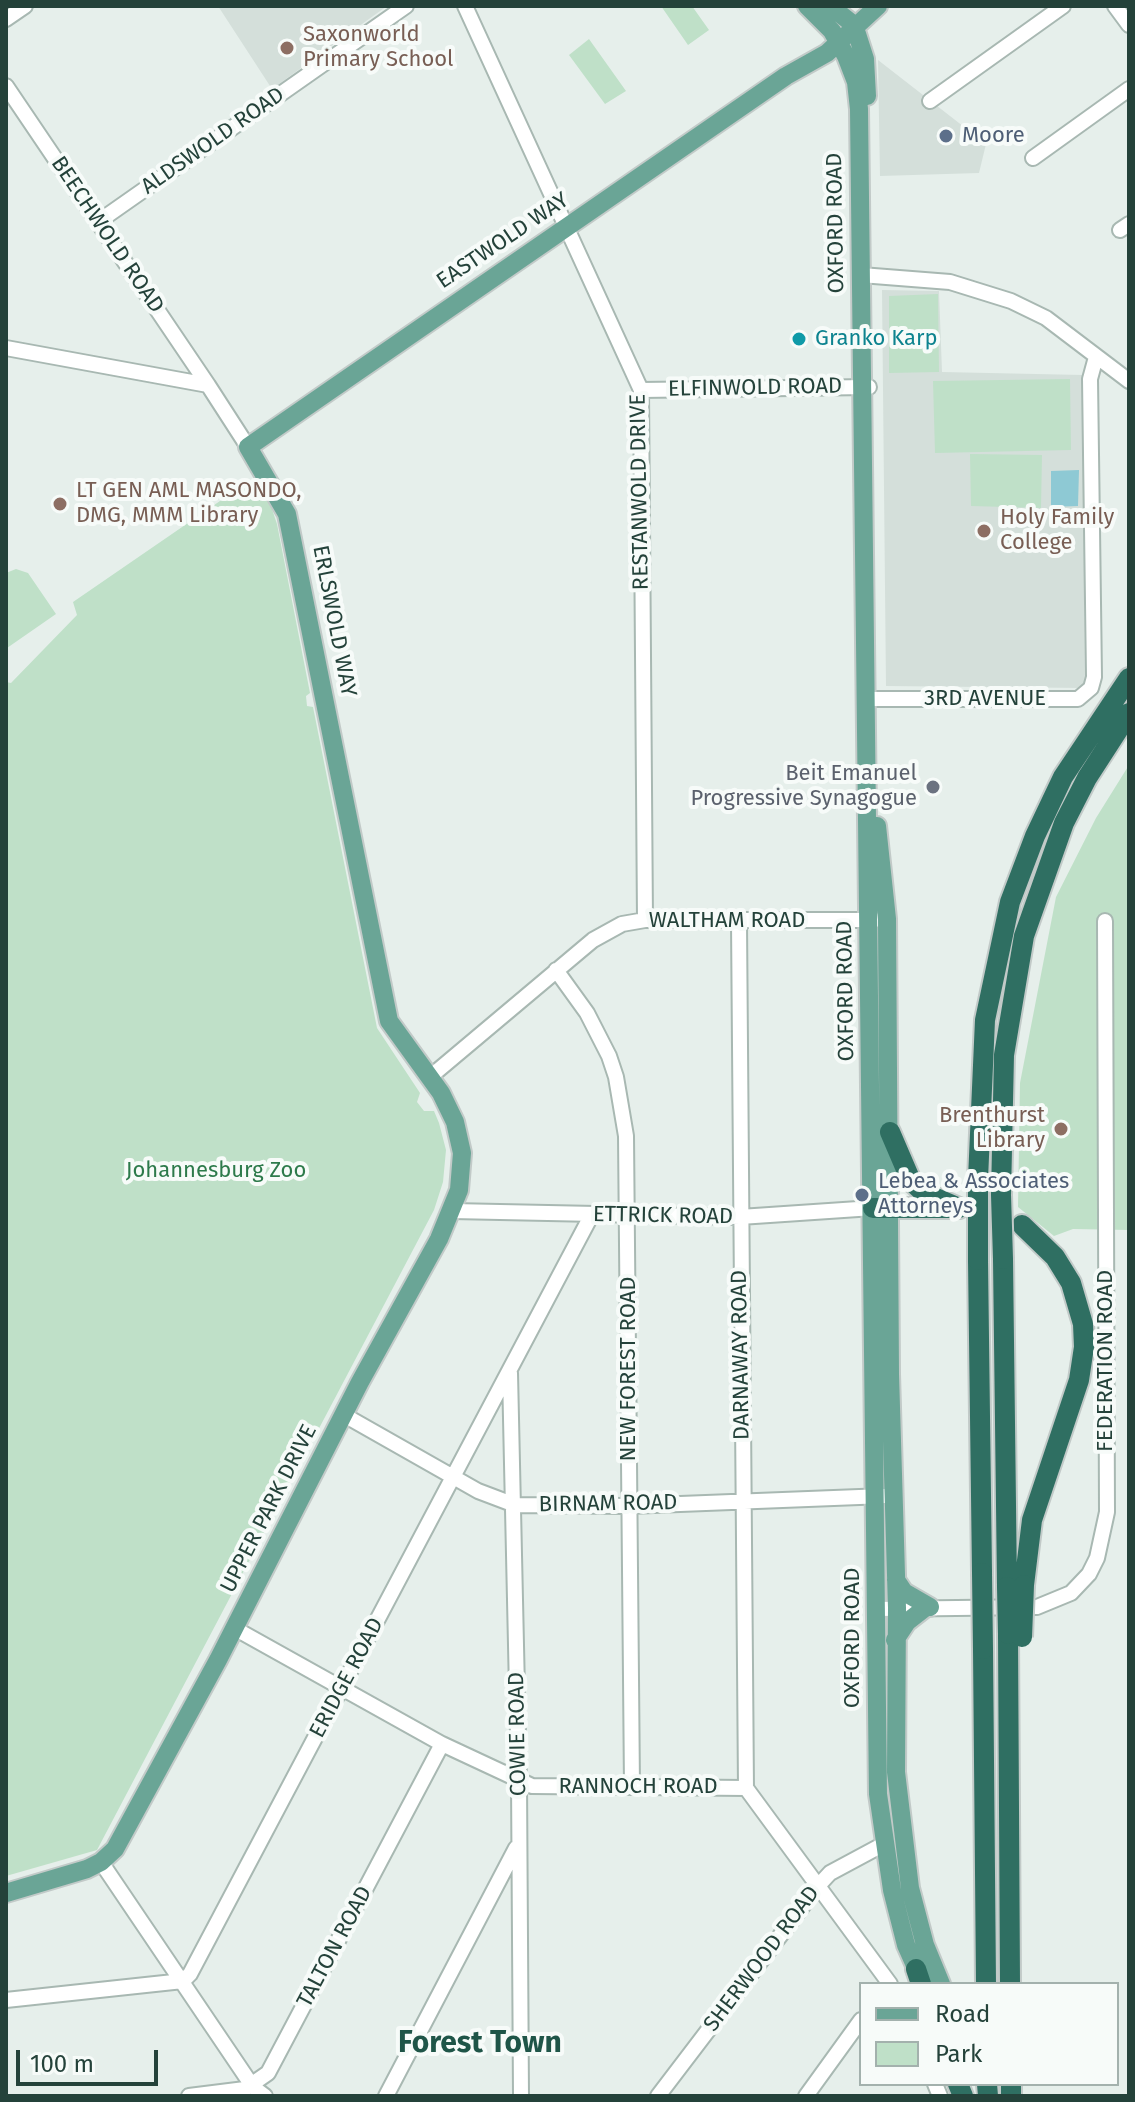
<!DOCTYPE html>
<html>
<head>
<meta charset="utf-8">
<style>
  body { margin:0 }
  #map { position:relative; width:1135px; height:2102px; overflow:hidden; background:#e6efeb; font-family:"Fira Sans",sans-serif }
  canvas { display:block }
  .frame { position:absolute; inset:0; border:8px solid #24423a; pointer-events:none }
  .legend { position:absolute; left:859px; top:1982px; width:260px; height:104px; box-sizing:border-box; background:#f7fbf9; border:2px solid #a3b1ad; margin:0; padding:10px 14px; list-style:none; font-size:24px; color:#24423a }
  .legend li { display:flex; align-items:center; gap:16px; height:40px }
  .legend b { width:40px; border:2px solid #a3b1ad }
  .scale { position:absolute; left:16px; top:2050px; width:142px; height:36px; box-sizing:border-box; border:4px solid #24423a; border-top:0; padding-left:10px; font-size:24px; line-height:28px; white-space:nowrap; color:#24423a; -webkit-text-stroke:6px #f7fbf9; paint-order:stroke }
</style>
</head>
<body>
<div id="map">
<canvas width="1135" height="2102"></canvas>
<div class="frame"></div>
<ul class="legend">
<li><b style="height:10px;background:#6aa596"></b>Road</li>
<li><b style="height:22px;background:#bfe0c8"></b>Park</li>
</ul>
<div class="scale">100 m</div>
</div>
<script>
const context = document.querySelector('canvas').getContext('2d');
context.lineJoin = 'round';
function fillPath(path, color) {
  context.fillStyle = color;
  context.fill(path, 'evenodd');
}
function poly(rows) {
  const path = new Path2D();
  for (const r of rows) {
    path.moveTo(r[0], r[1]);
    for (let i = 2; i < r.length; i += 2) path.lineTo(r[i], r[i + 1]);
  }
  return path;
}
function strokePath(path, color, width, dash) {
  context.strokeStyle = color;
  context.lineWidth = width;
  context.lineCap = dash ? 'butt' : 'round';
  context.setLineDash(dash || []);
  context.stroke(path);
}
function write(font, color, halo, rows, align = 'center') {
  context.font = font + ' "Fira Sans",sans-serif';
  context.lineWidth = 8;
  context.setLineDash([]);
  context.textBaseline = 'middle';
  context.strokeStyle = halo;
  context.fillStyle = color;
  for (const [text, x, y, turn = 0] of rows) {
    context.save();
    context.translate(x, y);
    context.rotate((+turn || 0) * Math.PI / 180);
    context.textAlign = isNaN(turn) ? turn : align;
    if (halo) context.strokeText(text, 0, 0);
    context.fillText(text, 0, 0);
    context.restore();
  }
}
fillPath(poly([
  [218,6,387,6,272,89],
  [878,60,986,144,979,173,880,176],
  [882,290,939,291,942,372,1083,375,1085,688,886,686]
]), '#d4dfda');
fillPath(poly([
  [661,6,692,6,709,30,688,45],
  [589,39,626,91,605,104,569,55],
  [938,294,939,372,889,373,889,296],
  [1070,379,1071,450,935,453,933,381],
  [970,454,1042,455,1041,508,971,506],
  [252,479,271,506,277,524,310,693,306,696,307,706,313,707,377,1028,420,1093,417,1102,424,1111,434,1111,439,1123,446,1150,443,1182,434,1210,97,1850,6,1876,6,682,11,683,77,615,73,602],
  [16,569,28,573,56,614,7,648,6,573],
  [1129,765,1129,1230,1073,1229,1054,1236,1018,1207,1020,1083,1056,897,1096,818]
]), '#bfe0c8');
fillPath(poly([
  [1079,470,1078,506,1051,507,1051,471]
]), '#8ec9d4');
const minor = poly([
  [465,6,641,390,645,920],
  [1115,6,1129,25],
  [6,19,25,6],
  [6,86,208,385],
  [930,101,1063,6],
  [1033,158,1129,89],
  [98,222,406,6],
  [1120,230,1129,224],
  [861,275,950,282,1011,301,1046,318,1129,381],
  [6,348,208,385,248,447],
  [641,390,869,387],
  [864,699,1078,699,1091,688,1094,677,1090,379,1096,357],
  [739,922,746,1788],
  [556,970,587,1013,609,1056,616,1077,626,1136,632,1786],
  [430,1077,593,940,622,924,645,920,875,920],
  [452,1211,740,1217,873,1208],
  [510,1373,519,1781,521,2096],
  [344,1415,478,1491,515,1505,629,1506,885,1496],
  [876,1609,1037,1607,1071,1593,1089,1574,1097,1558,1107,1512,1105,921],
  [234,1628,442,1744,532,1786,746,1788],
  [746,1788,890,1984],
  [101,1862,253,2087,265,2096],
  [6,2000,183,1981,190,1974,591,1216],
  [935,2084,940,2096],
  [189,2096,245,2089,268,2073,442,1744],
  [386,2096,516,1848],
  [658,2096,818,1886,830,1873,884,1844],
  [806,2096,861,2020]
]);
const major = poly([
  [807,6,832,31,846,56,856,82,859,109,878,1794,892,1890,906,1945,922,1981],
  [830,6,849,21,857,34,865,59,867,96],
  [877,826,887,919,890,1374,897,1608,896,1772,910,1888,925,1945,941,1984],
  [896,1580,904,1592,930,1607],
  [895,1640,907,1622,925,1608],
  [6,1893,87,1869,101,1862,115,1849,218,1660,360,1382,439,1239,459,1190,462,1153,455,1122,441,1093,389,1021,287,514,248,447,786,76,827,53,878,6]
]);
const highway = poly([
  [890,1132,911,1181,924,1193,959,1208],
  [978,1179,985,1020,1010,902,1035,836,1063,777,1129,678],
  [1001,1195,1004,1055,1024,936,1064,823,1087,778,1129,713],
  [873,1208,949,1208],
  [1022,1225,1055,1257,1071,1283,1083,1324,1084,1347,1079,1380,1032,1520,1024,1585],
  [1003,1259,1007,1587],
  [978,1260,982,1573],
  [1008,1634,1010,1984],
  [983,1649,986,1984],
  [916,1969,921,1984],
  [958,2084,963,2096]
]);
strokePath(minor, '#a8b8b2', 18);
strokePath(major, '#c2cac8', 22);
strokePath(highway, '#c2cac8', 24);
strokePath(minor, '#fff', 14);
strokePath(major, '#6aa596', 18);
strokePath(highway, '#2f6f62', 20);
const highwayBridge = poly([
  [978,1179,978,1260],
  [1001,1195,1003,1259],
  [982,1573,983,1649],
  [1007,1587,1008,1634],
  [1022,1637,1024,1585],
  [987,2084,988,2096],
  [1011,2084,1011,2096]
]);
strokePath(highwayBridge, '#c2cac8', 24, []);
strokePath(highwayBridge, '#2f6f62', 20);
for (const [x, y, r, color] of [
  [287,48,8,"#8d6e63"],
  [946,136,8,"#5c6f8a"],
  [799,339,8,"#0f9aa8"],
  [60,504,8,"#8d6e63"],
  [984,531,8,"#8d6e63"],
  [933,787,8,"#6b7280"],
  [1061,1129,8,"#8d6e63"],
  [862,1195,8,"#5c6f8a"]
]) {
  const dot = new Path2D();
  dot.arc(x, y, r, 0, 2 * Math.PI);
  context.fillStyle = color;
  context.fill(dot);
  strokePath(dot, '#f7fbf9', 3);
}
write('22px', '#785e54', '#f7fbf9', [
  ["Saxonworld",303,35],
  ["Primary School",303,60],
  ["LT GEN AML MASONDO,",76,491],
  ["DMG, MMM Library",76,516],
  ["Holy Family",1000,518],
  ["College",1000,543],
  ["Brenthurst",1045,1116,"right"],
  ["Library",1045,1141,"right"]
], 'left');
write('22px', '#4e5e75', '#f7fbf9', [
  ["Moore",962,136],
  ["Lebea & Associates",878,1182],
  ["Attorneys",878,1207]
], 'left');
write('22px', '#24423a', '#f7fbf9', [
  ["ALDSWOLD ROAD",213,141,-35],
  ["OXFORD ROAD",836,223,-91],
  ["BEECHWOLD ROAD",107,235,56],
  ["EASTWOLD WAY",503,241,-34],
  ["ELFINWOLD ROAD",755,388,-1],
  ["RESTANWOLD DRIVE",640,492,-91],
  ["ERLSWOLD WAY",334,621,79],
  ["3RD AVENUE",985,699],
  ["WALTHAM ROAD",727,921],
  ["OXFORD ROAD",846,991,-91],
  ["ETTRICK ROAD",663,1216,1],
  ["DARNAWAY ROAD",741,1355,-91],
  ["FEDERATION ROAD",1106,1361,-90],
  ["NEW FOREST ROAD",629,1369,-90],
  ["BIRNAM ROAD",608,1504,-1],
  ["UPPER PARK DRIVE",269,1509,-63],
  ["OXFORD ROAD",853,1638,-90],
  ["ERIDGE ROAD",347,1678,-62],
  ["COWIE ROAD",518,1734,-91],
  ["RANNOCH ROAD",638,1787],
  ["TALTON ROAD",335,1947,-62],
  ["SHERWOOD ROAD",762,1959,-53]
]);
write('22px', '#0d838f', '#f7fbf9', [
  ["Granko Karp",815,339]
], 'left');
write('22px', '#5b616d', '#f7fbf9', [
  ["Beit Emanuel",917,774],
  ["Progressive Synagogue",917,799]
], 'right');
write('22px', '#2d7a4b', '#f7fbf9', [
  ["Johannesburg Zoo",216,1171]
]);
write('bold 30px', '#1f5548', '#f7fbf9', [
  ["Forest Town",480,2044]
]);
</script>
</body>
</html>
